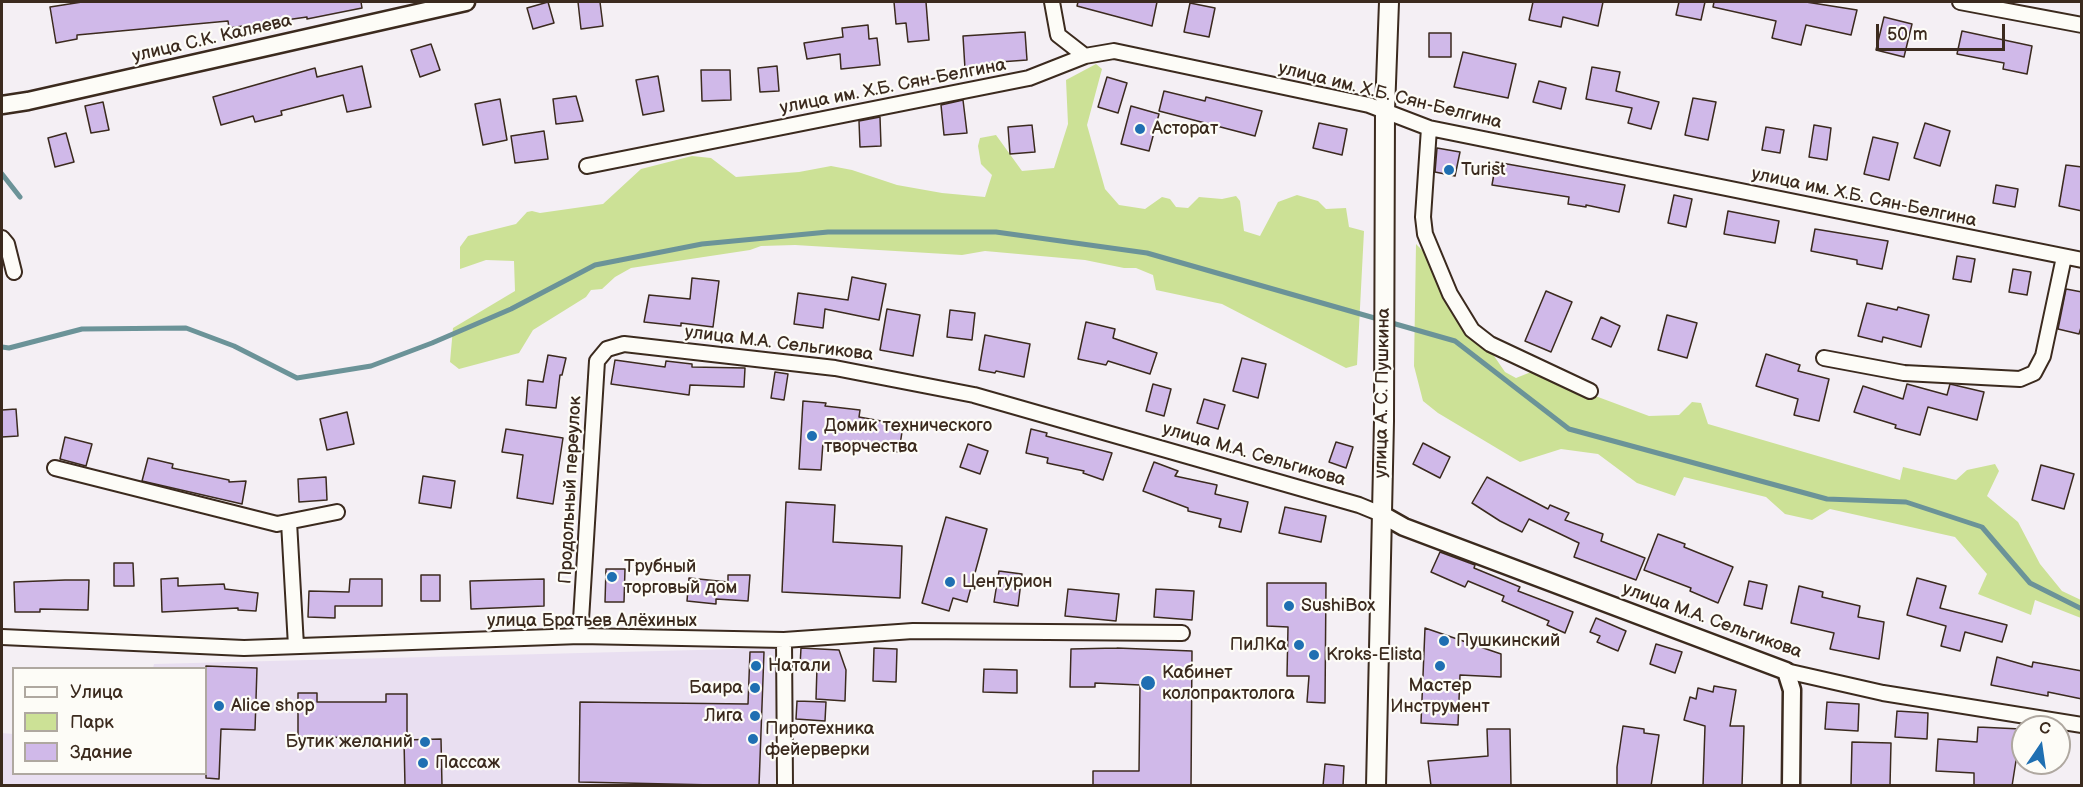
<!DOCTYPE html>
<html>
<head>
<meta charset="utf-8">
<style>
  body { margin:0 }
  #map { position:relative; width:2083px; height:787px; overflow:hidden; background:#f4eff4; font-family:"Balsamiq Sans",sans-serif }
  canvas { display:block }
  .frame { position:absolute; inset:0; border:3px solid #3b2a1e; pointer-events:none }
  .legend { position:absolute; left:12px; top:667px; width:195px; height:108px; box-sizing:border-box; background:#fdfcf7; border:2px solid #afa8a0; margin:0; padding:8px 10px; list-style:none; font-size:18px; color:#3b2a1e }
  .legend li { display:flex; align-items:center; gap:12px; height:30px }
  .legend b { width:30px; border:2px solid #afa8a0 }
  .north { position:absolute; left:2011px; top:715px; width:60px; height:60px; box-sizing:border-box; background:#fdfcf7; border:2px solid #afa8a0; border-radius:50%; rotate:13deg; font-size:16px; font-weight:700; line-height:24px; text-align:center; color:#3b2a1e }
  .north::after { content:''; display:block; margin:auto; width:21px; height:27px; background:#1f6fb2; clip-path:polygon(50% 0,100% 100%,50% 72%,0 100%) }
  .scale { position:absolute; left:1876px; top:24px; width:129px; height:27px; box-sizing:border-box; border:3px solid #3b2a1e; border-top:0; padding-left:8px; font-size:18px; line-height:21px; white-space:nowrap; color:#3b2a1e; -webkit-text-stroke:4px #fdfcf7; paint-order:stroke }
</style>
</head>
<body>
<div id="map">
<canvas width="2083" height="787"></canvas>
<div class="frame"></div>
<ul class="legend">
<li><b style="height:8px;background:#fdfcf7"></b>Улица</li>
<li><b style="height:16px;background:#cce196"></b>Парк</li>
<li><b style="height:16px;background:#d0b9e9"></b>Здание</li>
</ul>
<div class="north">С</div>
<div class="scale">50 m</div>
</div>
<script>
const context = document.querySelector('canvas').getContext('2d');
context.lineJoin = 'round';
function fillPath(path, color) {
  context.fillStyle = color;
  context.fill(path, 'evenodd');
}
function poly(rows) {
  const path = new Path2D();
  for (const r of rows) {
    path.moveTo(r[0], r[1]);
    for (let i = 2; i < r.length; i += 2) path.lineTo(r[i], r[i + 1]);
  }
  return path;
}
function strokePath(path, color, width, dash) {
  context.strokeStyle = color;
  context.lineWidth = width;
  context.lineCap = dash ? 'butt' : 'round';
  context.setLineDash(dash || []);
  context.stroke(path);
}
function write(font, color, halo, rows, align = 'center') {
  context.font = font + ' "Balsamiq Sans",sans-serif';
  context.lineWidth = 4.5;
  context.setLineDash([]);
  context.textBaseline = 'middle';
  context.strokeStyle = halo;
  context.fillStyle = color;
  for (const [text, x, y, turn = 0] of rows) {
    context.save();
    context.translate(x, y);
    context.rotate((+turn || 0) * Math.PI / 180);
    context.textAlign = isNaN(turn) ? turn : align;
    if (halo) context.strokeText(text, 0, 0);
    context.fillText(text, 0, 0);
    context.restore();
  }
}
fillPath(poly([
  [775,648,775,785,2,785,2,733,13,734,14,774,206,774,206,668,153,668,154,664]
]), '#e9dff1');
fillPath(poly([
  [1096,64,1102,69,1087,125,1105,189,1119,205,1145,209,1162,197,1170,199,1176,207,1188,208,1199,197,1222,199,1236,196,1240,201,1244,231,1260,236,1278,202,1297,195,1318,201,1326,209,1346,208,1349,227,1364,231,1357,365,1346,368,1222,304,1156,290,1153,275,1136,268,1124,268,1085,260,985,251,962,255,795,245,761,246,750,250,631,268,615,277,602,289,591,290,586,297,533,330,519,353,459,369,450,362,453,328,515,291,514,261,486,260,460,269,460,247,468,236,516,224,527,212,532,211,540,213,603,204,641,169,692,156,711,158,736,177,799,172,831,166,852,170,897,185,942,193,985,197,992,175,981,164,978,146,980,138,996,135,1022,171,1054,168,1068,124,1066,80],
  [1416,244,1429,257,1465,330,1492,353,1505,372,1516,378,1531,372,1649,416,1679,415,1692,402,1701,403,1708,424,1900,480,1903,467,1956,480,1967,470,1995,464,1999,471,1987,496,2018,522,2040,564,2062,591,2081,600,2081,618,2035,600,2031,615,1978,594,1987,574,1955,537,1830,509,1812,520,1785,514,1766,497,1684,477,1675,496,1637,483,1598,454,1561,449,1520,462,1438,413,1423,401,1414,366]
]), '#cce196');
strokePath(poly([
  [2,174,20,197],
  [2,347,9,348,82,329,186,328,234,346,297,378,371,366,432,343,511,309,595,265,702,244,828,232,996,232,1147,253,1455,341,1569,429,1827,499,1906,502,1982,527,2030,583,2082,609]
]), '#6b9398', 5);
const building = poly([
  [82,2,361,2,362,8,307,19,307,17,229,28,228,21,77,35,77,39,56,43,50,7,82,2],
  [548,2,554,23,533,29,527,8,548,2],
  [578,2,600,2,603,26,581,29,578,2],
  [894,2,926,2,929,40,908,42,906,23,896,24,894,2],
  [1078,2,1157,2,1152,26,1077,6,1078,2],
  [1533,2,1603,2,1598,26,1563,17,1561,27,1529,20,1533,2],
  [1679,2,1705,2,1701,20,1676,15,1679,2],
  [1714,2,1806,2,1857,10,1851,35,1806,25,1801,45,1772,38,1776,21,1713,7,1714,2],
  [1190,3,1215,8,1209,37,1184,32,1190,3],
  [1884,17,1912,24,1904,57,1876,50,1884,17],
  [868,25,869,39,877,38,880,65,841,69,840,54,807,59,804,43,843,37,842,28,868,25],
  [1962,31,2032,46,2027,74,2003,69,2004,63,1957,54,1962,31],
  [1025,32,1027,60,986,63,987,68,965,69,963,36,1025,32],
  [1429,33,1451,33,1451,57,1429,57,1429,33],
  [431,44,440,70,420,77,411,50,431,44],
  [1463,52,1516,64,1508,98,1454,87,1463,52],
  [362,66,371,107,347,112,343,95,281,111,282,115,255,122,253,116,221,125,213,97,315,68,317,77,362,66],
  [777,66,779,91,760,92,758,68,777,66],
  [1592,67,1620,72,1616,91,1659,102,1651,129,1628,123,1632,108,1586,99,1592,67],
  [701,70,730,70,731,100,702,101,701,70],
  [658,76,664,111,643,115,636,80,658,76],
  [1107,77,1127,83,1118,113,1098,107,1107,77],
  [1539,81,1566,88,1561,109,1533,102,1539,81],
  [1164,91,1205,101,1206,97,1262,111,1255,136,1159,111,1164,91],
  [576,96,583,121,556,124,553,99,576,96],
  [1693,98,1716,102,1708,140,1685,135,1693,98],
  [500,99,507,140,483,145,475,104,500,99],
  [963,100,967,133,944,135,941,105,963,100],
  [103,102,109,130,91,133,85,106,103,102],
  [1131,106,1159,114,1149,151,1121,144,1131,106],
  [880,117,881,146,860,147,859,121,880,117],
  [1319,123,1347,129,1342,155,1313,148,1319,123],
  [1925,123,1950,131,1940,166,1914,158,1925,123],
  [1032,125,1035,152,1010,154,1008,127,1032,125],
  [1814,125,1831,128,1827,160,1809,157,1814,125],
  [1766,127,1784,130,1780,153,1762,150,1766,127],
  [544,131,548,159,515,163,511,136,544,131],
  [66,133,74,162,55,167,48,138,66,133],
  [1873,137,1898,143,1889,180,1864,174,1873,137],
  [1437,148,1460,152,1455,176,1435,172,1437,148],
  [1496,162,1625,185,1619,212,1586,205,1586,207,1568,204,1569,197,1492,185,1496,162],
  [2066,165,2082,167,2082,211,2059,206,2066,165],
  [1996,185,2018,189,2015,207,1993,203,1996,185],
  [1674,195,1692,199,1686,227,1668,223,1674,195],
  [1728,211,1779,221,1775,243,1724,234,1728,211],
  [1815,229,1888,241,1882,269,1857,264,1857,260,1811,251,1815,229],
  [1957,256,1975,259,1971,282,1953,279,1957,256],
  [2013,269,2031,272,2027,295,2009,292,2013,269],
  [852,277,886,284,879,320,825,309,823,328,794,324,798,293,848,300,852,277],
  [692,278,719,281,713,327,681,323,681,326,644,322,649,295,690,299,692,278],
  [2066,289,2082,292,2082,324,2079,334,2058,329,2066,289],
  [1546,291,1572,302,1551,352,1525,341,1546,291],
  [1867,303,1897,310,1898,307,1929,315,1921,347,1883,337,1882,342,1858,336,1867,303],
  [887,309,920,315,913,356,880,350,887,309],
  [950,310,975,313,972,340,947,337,950,310],
  [1667,315,1697,323,1687,358,1658,350,1667,315],
  [1601,317,1620,326,1611,347,1592,339,1601,317],
  [1086,322,1115,329,1113,338,1157,353,1150,374,1108,361,1106,365,1078,359,1086,322],
  [985,335,1030,344,1024,377,996,371,995,373,979,370,985,335],
  [1766,354,1800,365,1798,371,1829,379,1819,421,1794,415,1798,399,1756,386,1766,354],
  [548,355,566,358,562,375,560,375,556,408,526,405,528,380,543,382,548,355],
  [1242,358,1266,364,1258,398,1233,391,1242,358],
  [615,360,665,367,666,361,692,364,692,367,745,368,744,387,690,385,689,395,611,384,615,360],
  [775,372,788,374,784,400,771,398,775,372],
  [1153,384,1171,389,1164,416,1146,411,1153,384],
  [1907,384,1947,395,1950,384,1984,392,1977,420,1928,407,1920,435,1895,428,1896,425,1854,412,1863,386,1903,399,1907,384],
  [1204,399,1225,405,1218,429,1197,423,1204,399],
  [803,401,826,403,825,406,860,410,859,417,903,425,899,452,823,442,821,470,799,469,803,401],
  [16,409,18,436,2,437,2,410,16,409],
  [347,412,354,444,327,450,320,419,347,412],
  [506,429,563,438,553,504,517,498,523,455,502,452,506,429],
  [1031,429,1047,433,1046,436,1112,453,1103,480,1083,473,1084,471,1047,463,1048,458,1026,453,1031,429],
  [65,437,92,444,86,466,60,459,65,437],
  [1336,442,1353,447,1346,468,1329,462,1336,442],
  [1423,443,1450,457,1440,478,1413,464,1423,443],
  [968,444,988,451,980,474,960,467,968,444],
  [148,458,173,464,172,468,229,480,229,482,246,481,242,504,142,481,148,458],
  [1154,462,1178,471,1175,476,1217,485,1215,494,1248,502,1241,532,1219,527,1221,519,1188,511,1188,508,1143,491,1154,462],
  [2041,465,2074,474,2064,509,2032,500,2041,465],
  [423,476,455,481,451,508,419,503,423,476],
  [326,477,327,500,299,502,298,479,326,477],
  [1487,477,1548,509,1550,505,1569,513,1565,520,1603,534,1601,541,1645,558,1636,580,1574,557,1579,543,1529,519,1522,532,1500,521,1472,503,1487,477],
  [786,502,835,505,833,542,902,546,900,598,782,592,786,502],
  [1285,507,1326,516,1321,542,1279,533,1285,507],
  [946,517,987,529,967,602,953,598,949,611,922,603,946,517],
  [1658,534,1685,544,1684,547,1733,567,1718,603,1690,591,1691,588,1644,570,1658,534],
  [1440,552,1475,565,1474,568,1520,587,1518,591,1573,612,1565,633,1547,625,1549,621,1502,601,1504,596,1468,581,1465,587,1431,572,1440,552],
  [114,563,133,563,134,586,114,586,114,563],
  [606,569,625,569,624,602,605,602,606,569],
  [999,571,1022,574,1018,606,994,602,999,571],
  [421,575,440,575,440,601,421,601,421,575],
  [728,575,750,575,748,601,716,599,716,604,687,601,689,578,728,582,728,575],
  [178,578,178,586,224,584,225,589,258,593,256,611,238,610,238,608,162,612,161,579,178,578],
  [1917,578,1946,586,1940,608,2007,625,2002,642,1965,632,1960,651,1941,646,1946,626,1907,615,1917,578],
  [350,579,382,579,382,606,335,606,335,618,308,617,309,591,349,592,350,579],
  [544,579,544,606,471,609,470,581,544,579],
  [65,580,89,580,88,610,40,609,40,612,15,612,14,582,65,580],
  [1749,581,1767,585,1762,609,1744,605,1749,581],
  [1267,583,1326,583,1325,703,1307,702,1309,676,1287,676,1288,627,1267,626,1267,583],
  [1799,586,1823,592,1822,597,1860,606,1858,617,1884,622,1879,659,1830,649,1834,633,1791,623,1799,586],
  [1068,589,1119,594,1116,621,1065,616,1068,589],
  [1156,589,1194,591,1192,620,1154,617,1156,589],
  [1596,618,1626,631,1618,651,1597,642,1600,636,1590,632,1596,618],
  [1425,628,1501,654,1501,677,1460,675,1458,725,1421,723,1425,628],
  [1656,644,1682,652,1675,673,1650,664,1656,644],
  [801,648,839,650,846,670,845,701,816,699,817,667,800,666,801,648],
  [874,648,897,649,896,682,873,681,874,648],
  [1117,648,1192,651,1191,786,1093,786,1093,771,1139,771,1140,685,1095,683,1095,687,1070,687,1071,649,1117,648],
  [750,652,764,652,759,786,579,782,580,702,748,704,750,652],
  [1997,657,2032,667,2033,662,2082,671,2082,699,2048,692,2048,696,1991,685,1997,657],
  [206,666,257,668,255,730,221,729,219,779,206,778,206,666],
  [984,669,1017,670,1017,693,983,692,984,669],
  [1714,686,1736,690,1730,726,1744,726,1742,786,1703,786,1705,726,1684,720,1690,697,1696,699,1698,688,1713,692,1714,686],
  [298,693,317,693,317,702,386,702,386,694,407,694,407,738,298,737,298,693],
  [797,701,826,702,825,721,796,719,797,701],
  [1827,702,1859,704,1858,731,1825,729,1827,702],
  [1897,711,1928,713,1927,739,1895,737,1897,711],
  [1623,726,1644,729,1644,733,1659,735,1651,786,1617,786,1617,767,1623,726],
  [1978,727,2021,729,2012,786,1974,786,1974,773,1936,771,1938,739,1977,742,1978,727],
  [1487,729,1510,729,1511,786,1431,786,1428,761,1488,756,1487,729],
  [441,739,442,786,405,786,404,740,441,739],
  [1852,742,1891,743,1890,786,1851,786,1852,742],
  [1325,764,1344,766,1343,786,1323,786,1325,764]
]);
fillPath(building, '#d0b9e9');
strokePath(building, '#3b2a1e', 1.5);
const minor = poly([
  [1052,2,1058,35,1085,56],
  [1960,2,2082,25],
  [1429,128,1423,217,1425,234,1450,294,1472,330,1490,344,1590,391],
  [587,166,1029,78,1085,56,1114,51,1369,105,1429,128,2082,260],
  [2,238,7,244,14,272],
  [1824,358,1904,373,2020,379,2034,373,2043,356,2064,257],
  [55,468,277,524,337,512],
  [289,522,296,646],
  [580,636,597,361,607,349,624,344,835,368,974,395,1359,505,1381,514],
  [2,637,244,648,580,636,784,640,913,631,1182,633],
  [784,640,785,786],
  [1786,671,1883,693,2082,725]
]);
const tertiary = poly([
  [2,105,28,101,466,2],
  [1381,514,1404,527,1786,671,1792,690,1791,786]
]);
const secondary = poly([
  [1376,786,1384,421,1385,110,1389,2]
]);
strokePath(minor, '#3b2a1e', 18);
strokePath(tertiary, '#3b2a1e', 21);
strokePath(secondary, '#3b2a1e', 22);
strokePath(minor, '#fdfcf7', 14);
strokePath(tertiary, '#fdfcf7', 16);
strokePath(secondary, '#fdfcf7', 18);
for (const [x, y, r, color] of [
  [1140,129,6,"#1f6fb2"],
  [1449,170,6,"#1f6fb2"],
  [812,436,6,"#1f6fb2"],
  [612,577,6,"#1f6fb2"],
  [950,582,6,"#1f6fb2"],
  [1289,606,6,"#1f6fb2"],
  [1444,641,6,"#1f6fb2"],
  [1299,645,6,"#1f6fb2"],
  [1314,655,6,"#1f6fb2"],
  [756,666,6,"#1f6fb2"],
  [1440,666,6,"#1f6fb2"],
  [1148,683,8,"#1f6fb2"],
  [755,688,6,"#1f6fb2"],
  [219,706,6,"#1f6fb2"],
  [755,716,6,"#1f6fb2"],
  [753,739,6,"#1f6fb2"],
  [425,742,6,"#1f6fb2"],
  [423,763,6,"#1f6fb2"]
]) {
  const dot = new Path2D();
  dot.arc(x, y, r, 0, 2 * Math.PI);
  context.fillStyle = color;
  context.fill(dot);
  strokePath(dot, '#fdfcf7', 2);
}
write('18px', '#3b2a1e', '#fdfcf7', [
  ["улица С.К. Каляева",212,39,-13],
  ["улица им. Х.Б. Сян-Белгина",893,87,-11],
  ["улица им. Х.Б. Сян-Белгина",1390,96,14],
  ["улица им. Х.Б. Сян-Белгина",1864,198,12],
  ["улица М.А. Сельгикова",779,344,7],
  ["улица А. С. Пушкина",1383,393,-89],
  ["улица М.А. Сельгикова",1254,455,16],
  ["Продольный переулок",571,490,-87],
  ["улица Братьев Алёхиных",592,621],
  ["улица М.А. Сельгикова",1712,621,20]
]);
write('18px', '#3b2a1e', '#fdfcf7', [
  ["Асторат",1152,129],
  ["Turist",1461,170],
  ["Домик технического",824,426],
  ["творчества",824,447],
  ["Трубный",624,567],
  ["торговый дом",624,588],
  ["Центурион",962,582],
  ["SushiBox",1301,606],
  ["Пушкинский",1456,641],
  ["ПиЛКа",1287,645,"right"],
  ["Kroks-Elista",1326,655],
  ["Натали",768,666],
  ["Кабинет",1162,673],
  ["колопрактолога",1162,694],
  ["Мастер",1440,686,"center"],
  ["Инструмент",1440,707,"center"],
  ["Баира",743,688,"right"],
  ["Alice shop",231,706],
  ["Лига",743,716,"right"],
  ["Пиротехника",765,729],
  ["фейерверки",765,750],
  ["Бутик желаний",413,742,"right"],
  ["Пассаж",435,763]
], 'left');
</script>
</body>
</html>
